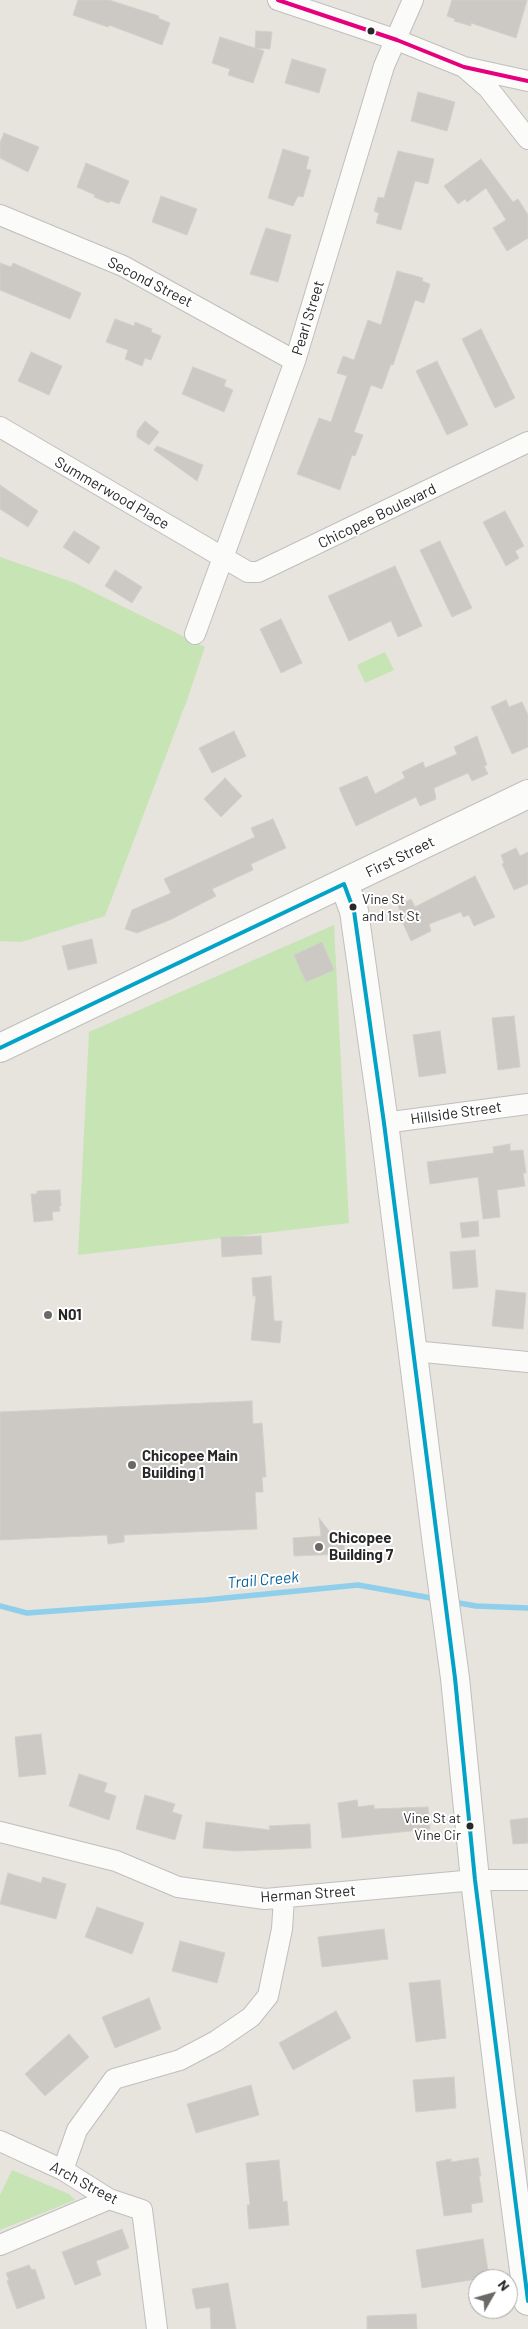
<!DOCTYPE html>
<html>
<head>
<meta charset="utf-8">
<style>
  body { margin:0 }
  #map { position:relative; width:528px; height:2329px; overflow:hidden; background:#e7e3dd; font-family:Barlow,sans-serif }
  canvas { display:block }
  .north { position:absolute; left:468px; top:2269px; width:50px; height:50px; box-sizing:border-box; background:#fff; border:1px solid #a9a9a9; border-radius:50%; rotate:52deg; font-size:14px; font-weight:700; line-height:20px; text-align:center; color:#282828 }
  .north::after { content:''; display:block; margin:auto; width:18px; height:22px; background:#6b6967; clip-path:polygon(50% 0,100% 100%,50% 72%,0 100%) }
</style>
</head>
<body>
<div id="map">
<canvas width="528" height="2329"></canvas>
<div class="north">N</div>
</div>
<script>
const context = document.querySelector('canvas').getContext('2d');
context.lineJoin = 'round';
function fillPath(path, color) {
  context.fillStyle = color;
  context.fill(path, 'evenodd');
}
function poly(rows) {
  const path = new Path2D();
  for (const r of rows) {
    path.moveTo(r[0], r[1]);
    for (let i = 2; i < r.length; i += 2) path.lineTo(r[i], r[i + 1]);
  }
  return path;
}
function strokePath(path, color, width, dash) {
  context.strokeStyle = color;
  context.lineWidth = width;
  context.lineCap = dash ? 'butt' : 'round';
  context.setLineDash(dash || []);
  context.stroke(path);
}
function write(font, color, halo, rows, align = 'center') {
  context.font = font + ' Barlow,sans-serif';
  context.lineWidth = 4;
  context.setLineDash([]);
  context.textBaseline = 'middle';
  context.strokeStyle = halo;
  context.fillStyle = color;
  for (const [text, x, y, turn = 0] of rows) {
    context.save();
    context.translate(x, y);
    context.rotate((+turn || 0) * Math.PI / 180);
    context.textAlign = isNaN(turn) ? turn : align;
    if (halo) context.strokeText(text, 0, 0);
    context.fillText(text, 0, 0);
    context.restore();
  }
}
fillPath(poly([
  [0,557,75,583,205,647,187,700,105,916,21,942,0,941],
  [385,652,394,670,365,683,357,665],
  [334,925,349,1223,78,1255,89,1032],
  [12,2170,69,2194,75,2200,0,2230,0,2195]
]), '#c7e4b5');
strokePath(poly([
  [453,1602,476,1606,528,1608],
  [0,1606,27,1613,205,1600,358,1585,437,1599]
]), '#8fcfeb', 5.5);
const building = poly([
  [78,0,109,0,159,16,158,18,170,23,162,45,109,25,108,27,73,15,78,0],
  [452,0,527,0,516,38,471,23,471,26,454,21,455,19,447,16,452,0],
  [256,31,272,32,270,49,255,48,256,31],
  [220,37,264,51,253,83,228,75,230,69,212,63,220,37],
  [292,59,326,69,319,93,285,83,292,59],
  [418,92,455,102,447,131,411,121,418,92],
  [4,133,39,147,28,172,0,158,0,143,4,133],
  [283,149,309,157,306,169,311,170,303,197,298,196,293,206,268,198,283,149],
  [398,151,434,159,428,184,415,181,401,230,376,223,379,213,374,211,378,197,384,198,398,151],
  [481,159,513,202,518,199,528,215,528,238,507,251,493,228,506,220,486,188,467,202,465,199,458,204,444,186,481,159],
  [86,163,129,181,119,204,110,201,109,203,94,197,95,195,77,187,86,163],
  [161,196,197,209,187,235,152,222,161,196],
  [266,228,291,235,278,282,250,274,266,228],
  [0,263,11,267,13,263,81,293,70,319,0,290,0,263],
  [397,271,423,278,422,281,430,284,424,303,415,300,393,365,391,364,382,389,371,385,354,432,363,435,355,456,352,455,340,490,297,474,319,418,331,422,347,376,337,373,343,356,354,360,368,320,381,325,397,271],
  [115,319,134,326,135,322,152,329,151,332,161,336,151,360,145,358,142,366,125,359,128,350,106,342,115,319],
  [481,329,515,398,495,408,462,339,481,329],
  [31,352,62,366,49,395,18,381,31,352],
  [437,361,468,425,447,435,416,371,437,361],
  [193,367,226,380,224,386,233,390,224,412,182,394,193,367],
  [145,421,159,432,149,445,137,437,137,431,145,421],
  [157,446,203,465,197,481,154,450,157,446],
  [0,485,38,511,28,527,0,509,0,485],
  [505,511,524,546,515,551,519,558,506,566,483,522,505,511],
  [74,531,100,547,89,564,63,547,74,531],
  [440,541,472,608,452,617,420,550,440,541],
  [395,566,422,626,398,637,391,621,349,641,328,596,395,566],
  [115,570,142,587,132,603,105,586,115,570],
  [281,619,302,663,281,673,260,629,281,619],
  [506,700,509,707,522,702,528,715,528,747,512,754,491,707,506,700],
  [234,731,246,756,212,773,199,748,234,731],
  [477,736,487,765,484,766,488,774,472,781,468,773,434,788,436,799,420,806,416,797,356,826,339,788,367,776,375,794,405,778,402,772,423,762,425,768,457,754,454,747,477,736],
  [225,778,242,796,221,817,204,799,225,778],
  [273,819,286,848,251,864,253,870,212,889,216,896,172,919,137,933,125,929,132,910,171,893,164,879,255,837,251,828,273,819],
  [516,848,520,856,528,852,528,884,514,890,502,864,504,863,501,855,516,848],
  [475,876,495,917,474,926,469,915,463,917,461,912,429,924,431,931,411,941,399,914,401,913,398,906,411,899,415,907,475,876],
  [92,939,97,963,68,970,62,946,92,939],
  [322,942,334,970,306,982,294,955,322,942],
  [514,1016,520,1067,498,1070,492,1018,514,1016],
  [440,1031,446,1073,419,1077,413,1035,440,1031],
  [510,1144,510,1151,523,1150,526,1173,523,1173,525,1186,497,1190,500,1217,483,1219,478,1177,430,1184,427,1162,494,1153,493,1147,510,1144],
  [60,1190,61,1206,59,1206,60,1211,52,1212,53,1220,34,1222,31,1194,37,1194,37,1191,60,1190],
  [478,1221,479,1236,462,1238,460,1223,478,1221],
  [261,1236,262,1254,222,1257,221,1237,261,1236],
  [475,1250,478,1287,453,1289,450,1252,475,1250],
  [271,1276,274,1321,282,1321,280,1343,251,1340,256,1296,253,1296,252,1278,271,1276],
  [496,1290,526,1293,523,1329,492,1326,496,1290],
  [252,1401,253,1424,262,1423,266,1477,262,1477,263,1492,255,1492,257,1529,124,1535,124,1542,108,1544,107,1535,0,1540,0,1412,252,1401],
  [319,1518,336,1540,344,1539,344,1554,294,1556,293,1538,321,1536,319,1518],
  [41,1734,46,1774,19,1777,15,1737,41,1734],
  [79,1774,107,1783,104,1792,116,1796,109,1820,69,1806,79,1774],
  [145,1795,175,1804,172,1812,182,1815,175,1840,136,1829,145,1795],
  [357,1800,358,1807,374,1805,374,1809,428,1807,430,1829,342,1838,338,1803,357,1800],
  [528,1818,528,1843,513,1844,510,1820,528,1818],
  [206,1822,270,1830,269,1826,310,1824,311,1848,235,1851,203,1848,206,1822],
  [8,1873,41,1883,43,1877,66,1884,56,1919,0,1904,8,1873],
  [97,1907,144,1923,132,1954,85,1937,97,1907],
  [384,1929,388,1959,322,1967,318,1937,384,1929],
  [180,1941,225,1953,217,1983,172,1971,180,1941],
  [440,1980,446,2038,416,2042,409,1983,440,1980],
  [149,1998,161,2029,115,2048,102,2017,149,1998],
  [336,2011,351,2038,293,2070,279,2043,336,2011],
  [69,2034,89,2057,45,2096,25,2074,69,2034],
  [454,2077,456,2108,416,2112,413,2080,454,2077],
  [251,2085,259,2115,196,2133,187,2104,251,2085],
  [478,2158,481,2176,479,2176,483,2202,471,2204,472,2212,444,2216,436,2162,451,2159,451,2162,478,2158],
  [279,2160,283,2202,287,2201,289,2225,249,2229,247,2205,250,2205,246,2163,279,2160],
  [122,2229,129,2248,96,2261,101,2275,75,2285,62,2252,122,2229],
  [483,2239,489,2277,422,2288,416,2250,483,2239],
  [29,2265,32,2270,35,2269,45,2298,17,2309,7,2281,9,2280,6,2273,29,2265],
  [228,2283,236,2329,211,2329,210,2307,196,2309,192,2289,228,2283],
  [416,2314,417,2329,367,2329,367,2316,416,2314]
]);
fillPath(building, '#ccc9c4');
strokePath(building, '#d2cfc9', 1);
const street = poly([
  [278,0,397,40,464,67,528,81],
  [465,68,488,88,528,139],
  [0,215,123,266,295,361],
  [0,427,248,572,258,572,528,442],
  [195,634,295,361,384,66,413,0],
  [384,1123,528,1104],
  [413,1351,528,1362],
  [0,1832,116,1861,178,1887,265,1899,475,1880,528,1880],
  [0,2141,63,2170,109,2199,142,2210,157,2329],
  [63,2170,77,2130,114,2079,180,2060,216,2041,251,2017,268,1996,282,1929,284,1898],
  [0,2245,109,2199]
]);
const secondary = poly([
  [344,884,354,911,384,1123,437,1545,455,1678,475,1880,501,2095,528,2301],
  [0,1048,528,794]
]);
strokePath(street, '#c0bfbf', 22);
strokePath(secondary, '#c0bfbf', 30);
strokePath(street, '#fbfbfa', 20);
strokePath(secondary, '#fbfbfa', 28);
strokePath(poly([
  [0,1048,344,884,354,911,384,1123,455,1678,475,1880,528,2301]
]), '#02a3c6', 4);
strokePath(poly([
  [278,0,397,40,464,67,528,81]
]), '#e5007d', 4);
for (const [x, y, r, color] of [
  [371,31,4.5,"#282828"],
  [353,907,4.5,"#282828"],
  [48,1315,5,"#6b6967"],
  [132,1465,5,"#6b6967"],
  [319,1547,5,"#6b6967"],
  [470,1826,4.5,"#282828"]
]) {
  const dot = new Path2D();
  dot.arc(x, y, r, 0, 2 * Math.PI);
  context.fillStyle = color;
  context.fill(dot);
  strokePath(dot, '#fff', 2);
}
write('14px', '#282828', '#fff', [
  ["Vine St",362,899],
  ["and 1st St",362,916],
  ["Vine St at",461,1818,"right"],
  ["Vine Cir",461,1835,"right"]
], 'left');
write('15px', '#282828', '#fff', [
  ["Second Street",150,282,27],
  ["Pearl Street",308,318,-73],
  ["Summerwood Place",112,493,30],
  ["Chicopee Boulevard",377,516,-26],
  ["First Street",400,857,-26],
  ["Hillside Street",456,1113,-8],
  ["Herman Street",308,1894,-4],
  ["Arch Street",84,2183,28]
]);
write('bold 15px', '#282828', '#fff', [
  ["N01",58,1315],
  ["Chicopee Main",142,1456],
  ["Building 1",142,1473],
  ["Chicopee",329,1538],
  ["Building 7",329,1555]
], 'left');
write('italic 16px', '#0a639a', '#fff', [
  ["Trail Creek",263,1580,-5]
]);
</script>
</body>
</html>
